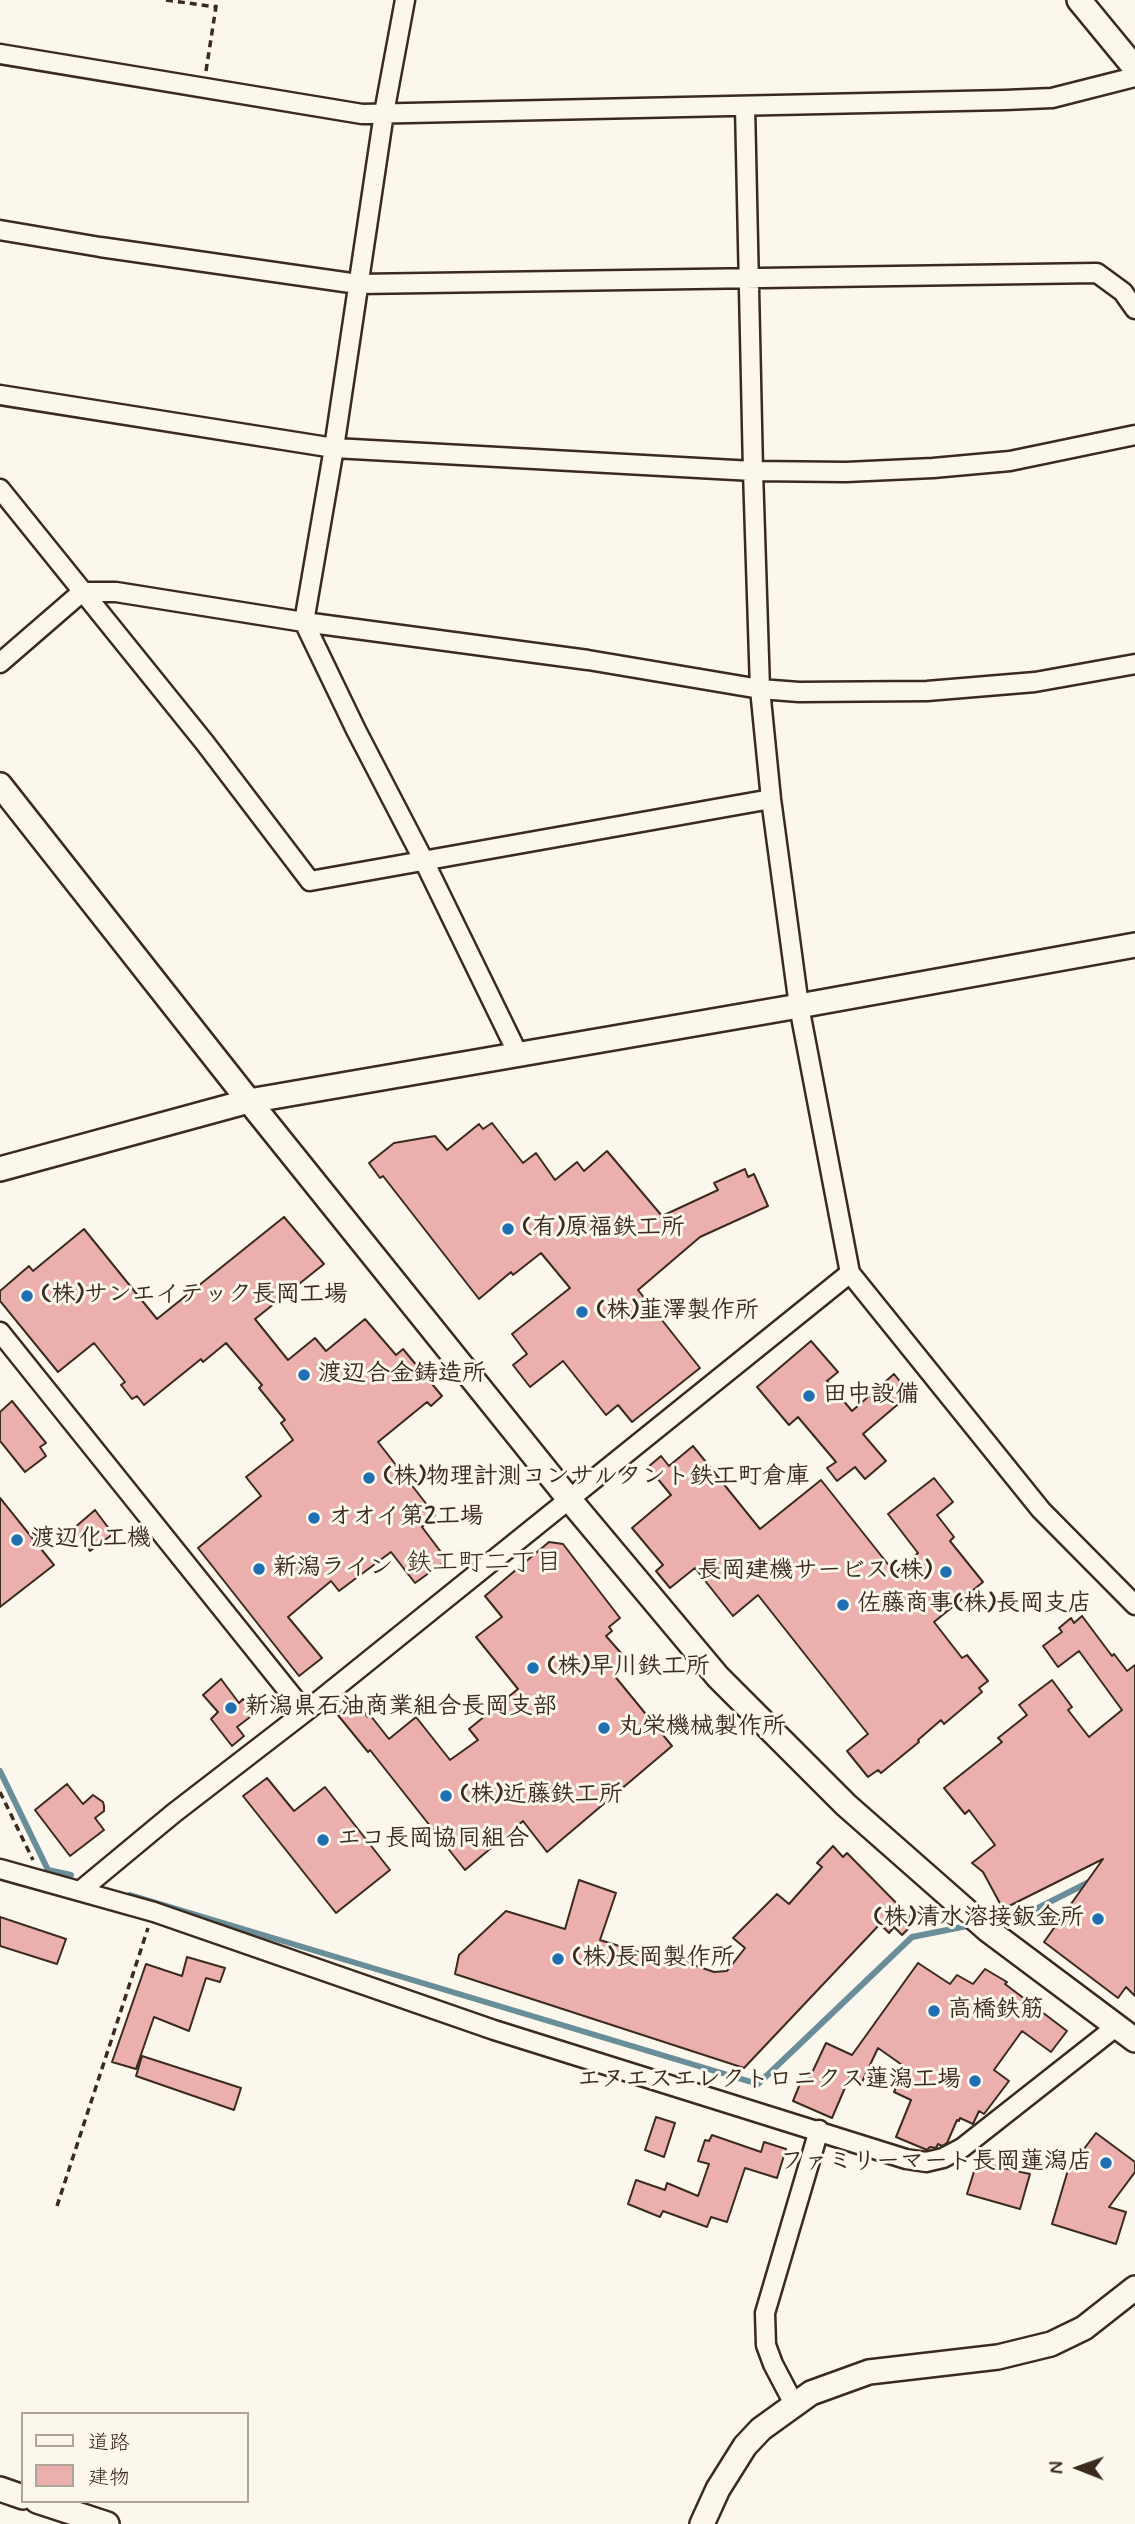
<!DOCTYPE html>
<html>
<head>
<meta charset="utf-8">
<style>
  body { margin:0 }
  #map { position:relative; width:1135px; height:2524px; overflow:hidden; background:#fbf7ec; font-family:Mynerve,"Klee One",sans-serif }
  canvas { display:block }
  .legend { position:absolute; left:21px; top:2412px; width:228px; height:91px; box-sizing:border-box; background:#fbf7ec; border:2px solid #aea59a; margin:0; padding:9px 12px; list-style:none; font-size:21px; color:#3b2a1e }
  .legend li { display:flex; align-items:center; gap:14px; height:35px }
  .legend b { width:35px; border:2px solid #aea59a }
  .north { position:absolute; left:1044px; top:2433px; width:70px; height:70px; -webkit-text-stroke:5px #fbf7ec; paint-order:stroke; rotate:271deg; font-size:19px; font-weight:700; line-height:28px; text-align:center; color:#3b2a1e }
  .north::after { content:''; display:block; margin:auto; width:24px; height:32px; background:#3b2a1e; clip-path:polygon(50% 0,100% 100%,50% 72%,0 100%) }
</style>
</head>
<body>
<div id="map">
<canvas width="1135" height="2524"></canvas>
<ul class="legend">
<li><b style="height:9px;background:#fbf7ec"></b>道路</li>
<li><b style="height:19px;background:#ebb0ad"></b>建物</li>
</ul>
<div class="north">N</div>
</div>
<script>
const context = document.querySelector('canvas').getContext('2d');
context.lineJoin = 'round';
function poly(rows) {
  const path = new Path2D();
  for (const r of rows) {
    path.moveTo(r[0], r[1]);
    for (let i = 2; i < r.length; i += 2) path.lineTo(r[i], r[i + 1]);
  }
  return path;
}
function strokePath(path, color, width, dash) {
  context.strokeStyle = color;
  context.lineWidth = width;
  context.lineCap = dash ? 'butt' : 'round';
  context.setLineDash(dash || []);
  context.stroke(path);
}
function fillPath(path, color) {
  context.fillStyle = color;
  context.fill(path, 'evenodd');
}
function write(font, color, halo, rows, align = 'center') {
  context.font = font + ' Mynerve,"Klee One",sans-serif';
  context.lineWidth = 6;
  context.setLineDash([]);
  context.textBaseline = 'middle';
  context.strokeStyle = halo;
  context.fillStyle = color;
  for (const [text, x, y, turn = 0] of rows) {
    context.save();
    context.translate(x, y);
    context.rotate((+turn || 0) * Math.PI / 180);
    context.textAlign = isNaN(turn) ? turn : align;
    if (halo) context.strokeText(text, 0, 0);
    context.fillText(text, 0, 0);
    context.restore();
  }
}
strokePath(poly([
  [0,1771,48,1870,71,1875],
  [130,1895,758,2084,912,1937,972,1925],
  [986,1922,1022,1916,1093,1880]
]), '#6a8e99', 6);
const building = poly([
  [492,1123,523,1163,536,1153,555,1180,577,1162,584,1171,607,1151,662,1216,718,1190,714,1183,745,1169,748,1177,754,1174,768,1206,700,1237,638,1290,700,1368,632,1422,618,1405,606,1415,563,1361,530,1387,513,1365,527,1354,512,1334,570,1288,541,1253,513,1275,511,1272,479,1299,383,1176,380,1178,369,1163,394,1143,435,1136,447,1150,479,1124,483,1129,492,1123],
  [284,1217,324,1264,255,1319,288,1360,315,1338,326,1351,365,1319,396,1355,403,1349,442,1396,431,1406,427,1402,378,1442,435,1515,422,1527,447,1560,415,1583,391,1552,339,1591,331,1581,288,1617,322,1658,299,1676,198,1548,261,1496,246,1477,293,1440,281,1423,285,1420,259,1388,262,1385,226,1343,203,1362,201,1359,144,1405,137,1396,132,1399,121,1385,125,1382,94,1343,58,1372,0,1301,0,1291,29,1266,33,1271,84,1229,157,1319,284,1217],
  [811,1341,838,1372,827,1381,852,1411,894,1374,910,1394,863,1434,886,1461,865,1479,855,1467,837,1481,827,1468,836,1462,798,1417,789,1425,757,1387,811,1341],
  [12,1401,46,1443,40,1447,46,1456,25,1472,0,1441,0,1412,12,1401],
  [693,1446,760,1529,821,1480,895,1573,918,1553,888,1514,934,1478,953,1502,937,1515,954,1537,950,1541,983,1582,934,1622,962,1658,967,1655,988,1681,979,1688,982,1692,944,1724,941,1720,918,1740,919,1742,881,1773,878,1770,868,1777,847,1751,868,1734,758,1595,733,1616,695,1568,670,1588,656,1571,663,1565,632,1528,671,1495,648,1467,661,1456,669,1466,693,1446],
  [0,1498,54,1565,0,1607,0,1498],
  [95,1510,113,1534,90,1551,73,1529,95,1510],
  [549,1542,563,1544,620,1618,609,1627,612,1631,606,1636,628,1661,613,1674,672,1746,547,1852,523,1821,465,1870,370,1750,368,1752,337,1714,354,1701,368,1717,370,1715,389,1739,416,1717,450,1760,478,1740,469,1729,518,1689,476,1637,502,1617,485,1596,549,1542],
  [1082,1616,1112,1656,1114,1654,1127,1671,1135,1665,1135,1996,1126,1987,1118,1998,1044,1942,1103,1859,1003,1909,983,1872,972,1863,995,1845,969,1810,965,1814,944,1788,1002,1742,998,1738,1027,1715,1019,1705,1052,1680,1072,1707,1068,1710,1089,1737,1122,1710,1079,1651,1058,1667,1043,1646,1062,1632,1059,1628,1071,1618,1074,1623,1082,1616],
  [221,1679,239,1703,243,1699,254,1714,237,1727,244,1736,232,1746,211,1719,218,1712,203,1695,221,1679],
  [267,1778,294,1811,325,1787,390,1870,336,1913,243,1796,267,1778],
  [67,1784,83,1804,93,1795,103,1802,104,1806,104,1811,95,1818,104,1830,70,1856,35,1810,67,1784],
  [833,1846,843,1857,847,1853,915,1922,902,1935,894,1927,889,1933,880,1924,744,2068,455,1974,459,1955,506,1911,565,1929,579,1880,616,1893,600,1940,667,1961,668,1956,714,1972,727,1971,745,1948,733,1938,777,1894,789,1904,822,1867,817,1863,833,1846],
  [0,1917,66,1939,57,1964,0,1946,0,1917],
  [187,1957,225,1968,220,1982,206,1978,189,2031,154,2017,136,2069,112,2062,146,1964,182,1976,187,1957],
  [918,1963,950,1984,957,1975,973,1984,985,1969,1007,1982,1005,1984,1067,2031,1051,2052,1022,2031,994,2070,1009,2081,984,2114,979,2111,973,2124,960,2118,959,2121,957,2120,947,2143,942,2146,938,2144,936,2148,930,2147,927,2150,896,2137,911,2100,894,2092,905,2067,878,2048,862,2082,850,2076,832,2118,793,2101,804,2074,810,2077,826,2043,852,2055,918,1963],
  [142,2056,241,2088,234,2110,136,2076,142,2056],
  [656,2117,675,2123,664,2157,645,2150,656,2117],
  [1096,2133,1135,2162,1135,2172,1109,2207,1126,2212,1116,2244,1052,2224,1068,2170,1096,2133],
  [712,2135,761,2152,764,2142,786,2149,777,2178,745,2168,727,2222,711,2217,707,2227,663,2211,660,2217,628,2204,636,2180,665,2190,667,2183,698,2196,709,2164,698,2161,705,2140,709,2141,712,2135],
  [977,2162,1030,2174,1020,2209,967,2194,977,2162]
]);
fillPath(building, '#ebb0ad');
strokePath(building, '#3b2a1e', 2);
const minor = poly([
  [405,0,384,113,334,448,304,622,356,730,424,861,518,1054],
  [0,54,362,114,1005,100,1052,98,1135,77],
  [745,106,753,471,760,689,771,799,799,1006,850,1273,1041,1510,1135,1605],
  [0,230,100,247,358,284,1097,273,1123,292,1135,309],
  [0,395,334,448,753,471,846,472,933,468,1010,461,1135,435],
  [0,489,205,743,310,881,771,799],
  [0,663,82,592,116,592,304,622,588,660,760,689,799,692,927,691,1035,682,1135,664],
  [0,1332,305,1712],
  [0,1869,154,1912,494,2030,906,2159,926,2162,943,2158,962,2148,1117,2026],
  [80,1891,174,1813,305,1712,850,1273],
  [794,2404,773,2364,766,2345,765,2313,819,2130]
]);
const tertiary = poly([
  [1079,0,1135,68],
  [0,785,249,1101,569,1499,718,1677,846,1805,988,1930,1135,2040],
  [0,1169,249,1101,799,1006,1135,945],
  [0,2489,23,2497],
  [37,2501,107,2524],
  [702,2524,718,2489,745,2446,761,2429,811,2393,869,2372,998,2357,1051,2344,1084,2328,1135,2288]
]);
strokePath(minor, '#3b2a1e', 23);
strokePath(tertiary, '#3b2a1e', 28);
strokePath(poly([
  [166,0,216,7],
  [206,71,217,0],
  [0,1792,33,1860],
  [57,2206,148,1928]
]), '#3b2a1e', 3.5, [7, 5]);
strokePath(minor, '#fbf7ec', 18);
strokePath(tertiary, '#fbf7ec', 23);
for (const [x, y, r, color] of [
  [508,1229,7,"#1f6fb2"],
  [27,1296,7,"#1f6fb2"],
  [582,1312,7,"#1f6fb2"],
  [304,1375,7,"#1f6fb2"],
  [809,1396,7,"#1f6fb2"],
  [369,1478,7,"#1f6fb2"],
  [314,1518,7,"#1f6fb2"],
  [17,1540,7,"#1f6fb2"],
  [259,1569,7,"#1f6fb2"],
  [946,1572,7,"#1f6fb2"],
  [843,1605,7,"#1f6fb2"],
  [533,1668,7,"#1f6fb2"],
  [231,1708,7,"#1f6fb2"],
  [604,1728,7,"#1f6fb2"],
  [446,1796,7,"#1f6fb2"],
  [323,1840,7,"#1f6fb2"],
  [1098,1919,7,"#1f6fb2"],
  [558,1959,7,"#1f6fb2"],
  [934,2011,7,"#1f6fb2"],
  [975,2081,7,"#1f6fb2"],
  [1106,2163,7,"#1f6fb2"]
]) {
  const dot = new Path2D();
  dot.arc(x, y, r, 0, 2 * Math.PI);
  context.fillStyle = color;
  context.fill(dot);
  strokePath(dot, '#fbf7ec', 2.5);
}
write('bold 24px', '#3b2a1e', '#fbf7ec', [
  ["(有)原福鉄工所",522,1229],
  ["(株)サンエイテック長岡工場",41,1296],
  ["(株)韮澤製作所",596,1312],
  ["渡辺合金鋳造所",318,1375],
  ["田中設備",823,1396],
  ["(株)物理計測コンサルタント鉄工町倉庫",383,1478],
  ["オオイ第2工場",328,1518],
  ["渡辺化工機",31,1540],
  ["新潟ライン",273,1569],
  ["長岡建機サービス(株)",932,1572,"right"],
  ["佐藤商事(株)長岡支店",857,1605],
  ["(株)早川鉄工所",547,1668],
  ["新潟県石油商業組合長岡支部",245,1708],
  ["丸栄機械製作所",618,1728],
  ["(株)近藤鉄工所",460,1796],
  ["エコ長岡協同組合",337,1840],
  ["(株)清水溶接鈑金所",1084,1919,"right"],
  ["(株)長岡製作所",572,1959],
  ["高橋鉄筋",948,2011],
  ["エヌエスエレクトロニクス蓮潟工場",961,2081,"right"],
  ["ファミリーマート長岡蓮潟店",1092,2163,"right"]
], 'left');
write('26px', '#3b2a1e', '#fbf7ec', [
  ["鉄工町二丁目",484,1565]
]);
</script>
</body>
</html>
